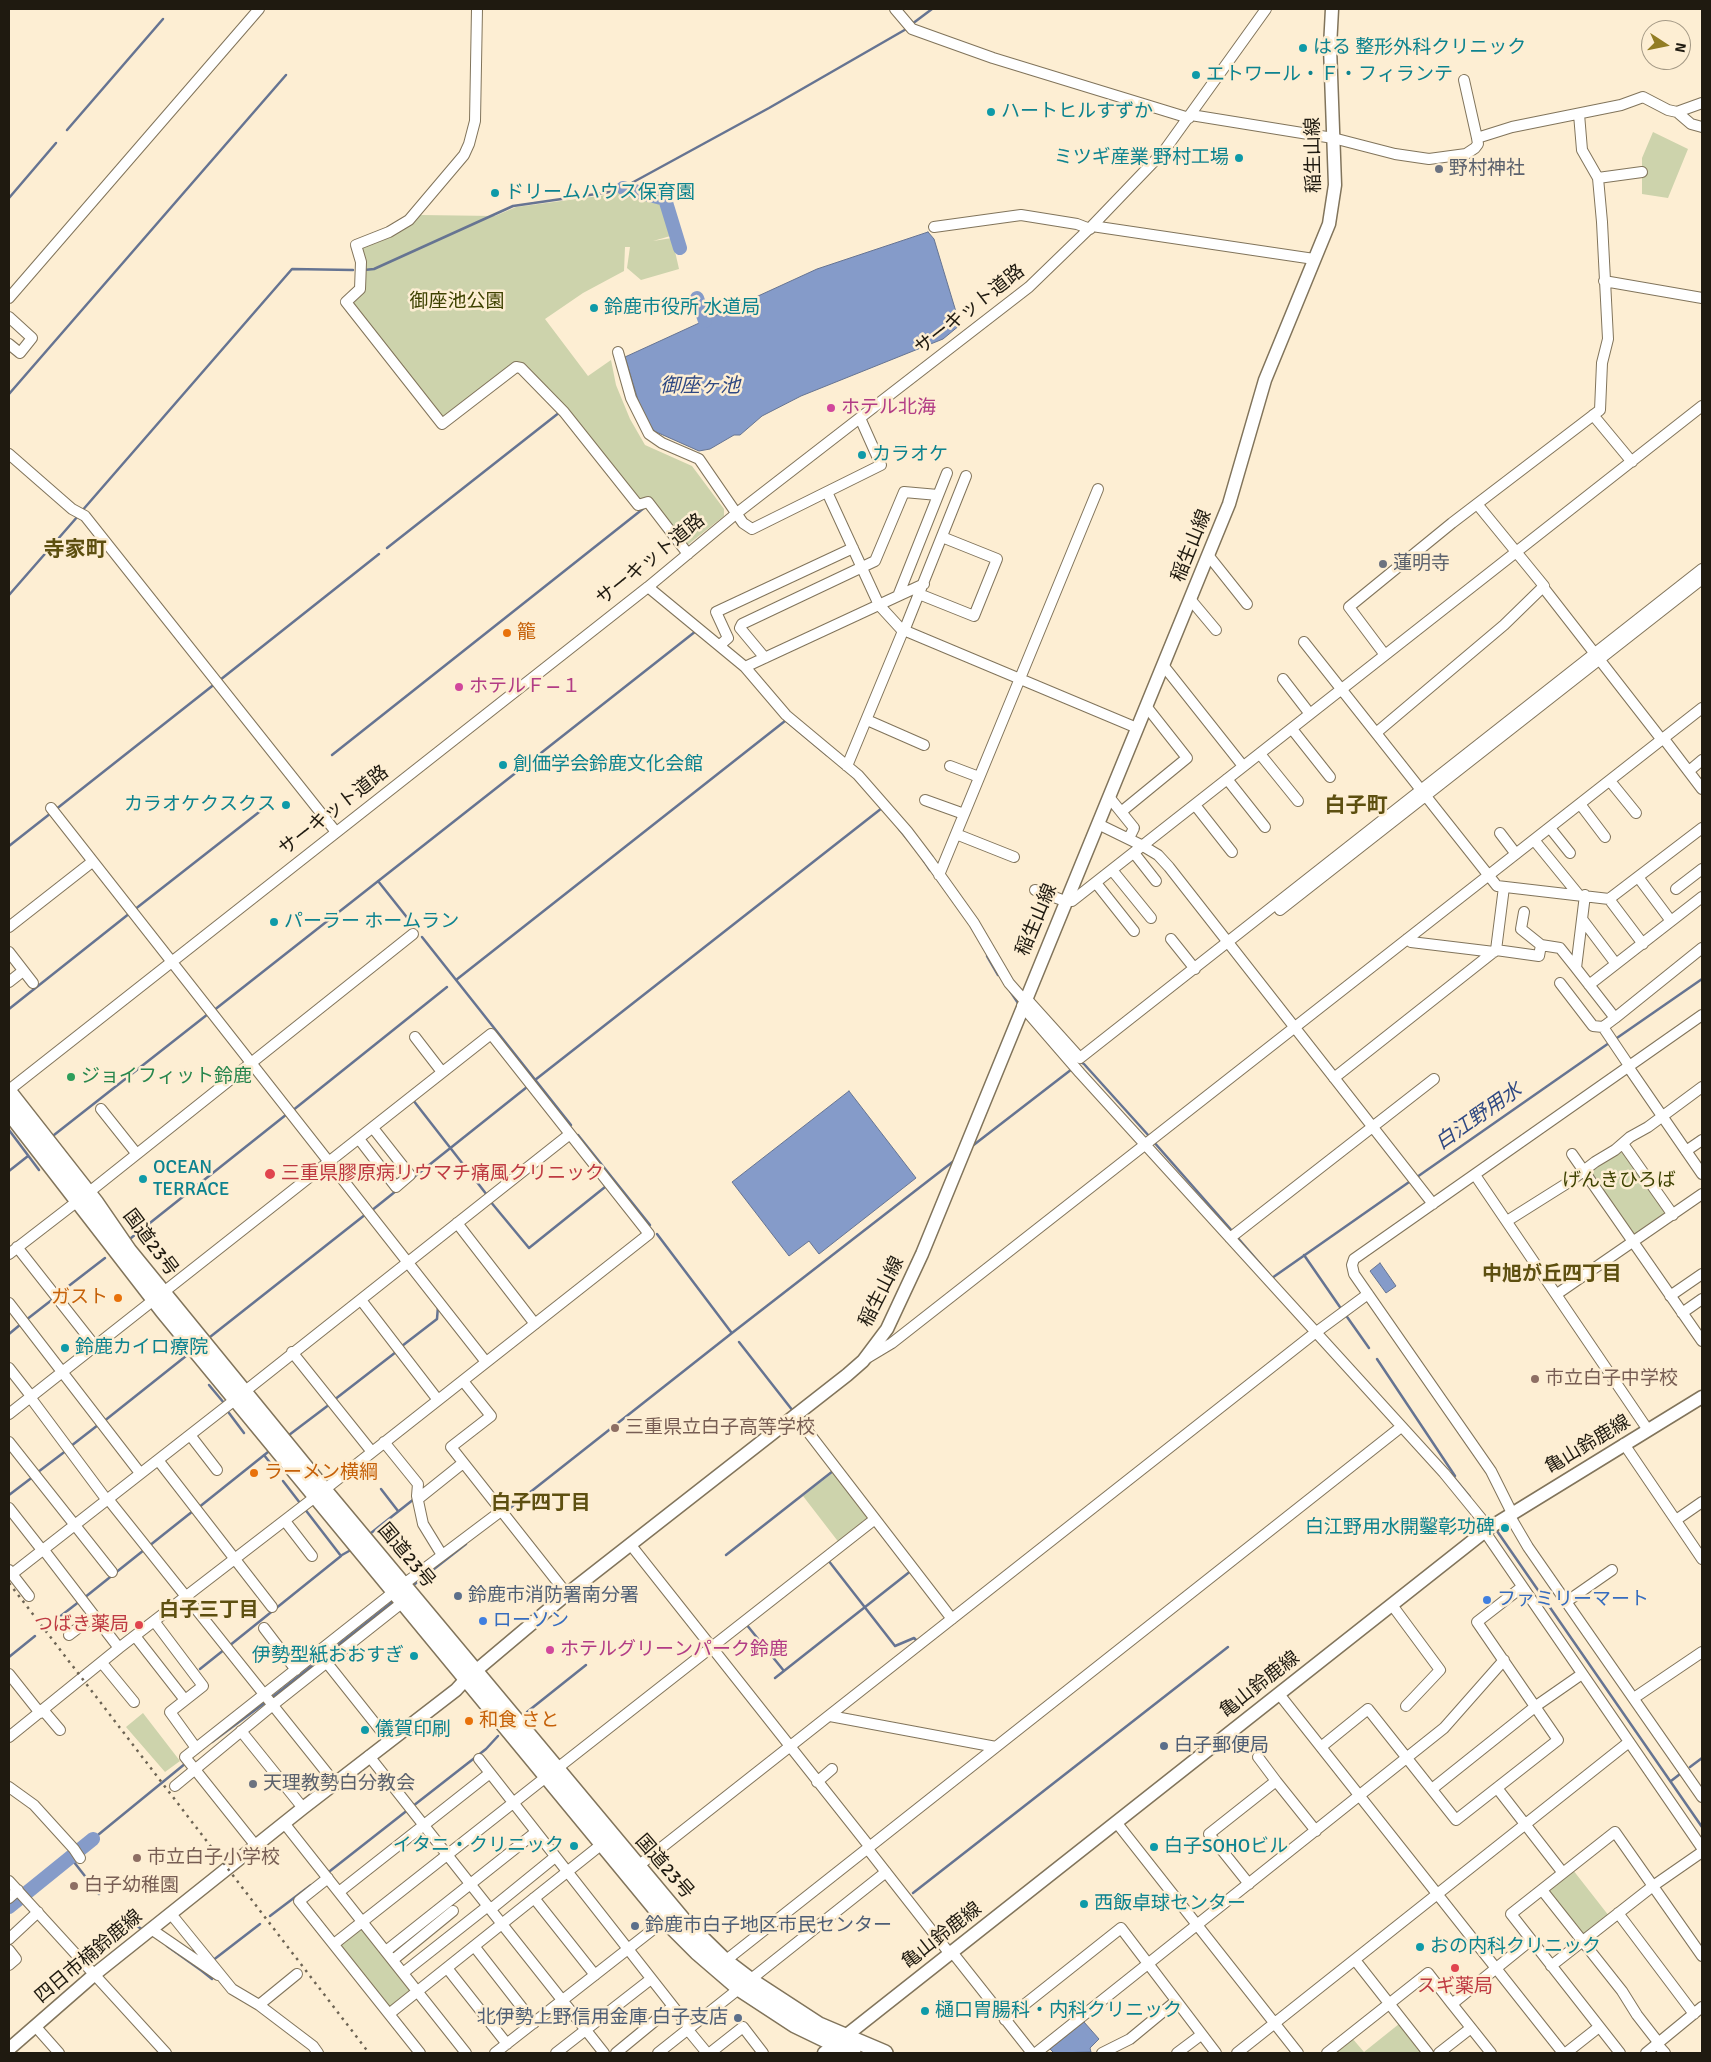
<!DOCTYPE html>
<html>
<head>
<meta charset="utf-8">
<style>
  body { margin:0 }
  #map { position:relative; width:1711px; height:2062px; overflow:hidden; background:#fdeed3; font-family:Signika,sans-serif }
  canvas { display:block }
  .frame { position:absolute; inset:0; border:10px solid #1f1a10; pointer-events:none }
  .north { position:absolute; left:1641px; top:20px; width:50px; height:50px; box-sizing:border-box; background:#fdeed3; border:1px solid #a49985; border-radius:50%; rotate:101deg; font-size:14px; font-weight:700; line-height:20px; text-align:center; color:#1f1a10 }
  .north::after { content:''; display:block; margin:auto; width:18px; height:22px; background:#927d24; clip-path:polygon(50% 0,100% 100%,50% 72%,0 100%) }
</style>
</head>
<body>
<div id="map">
<canvas width="1711" height="2062"></canvas>
<div class="frame"></div>
<div class="north">N</div>
</div>
<script>
const context = document.querySelector('canvas').getContext('2d');
context.lineJoin = 'round';
function fillPath(path, color) {
  context.fillStyle = color;
  context.fill(path, 'evenodd');
}
function poly(rows) {
  const path = new Path2D();
  for (const r of rows) {
    path.moveTo(r[0], r[1]);
    for (let i = 2; i < r.length; i += 2) path.lineTo(r[i], r[i + 1]);
  }
  return path;
}
function strokePath(path, color, width, dash) {
  context.strokeStyle = color;
  context.lineWidth = width;
  context.lineCap = dash ? 'butt' : 'round';
  context.setLineDash(dash || []);
  context.stroke(path);
}
function write(font, color, halo, rows, align = 'center') {
  context.font = font + ' Signika,"Noto Sans JP",sans-serif';
  context.lineWidth = 5;
  context.setLineDash([]);
  context.textBaseline = 'middle';
  context.strokeStyle = halo;
  context.fillStyle = color;
  for (const [text, x, y, turn = 0] of rows) {
    context.save();
    context.translate(x, y);
    context.rotate((+turn || 0) * Math.PI / 180);
    context.textAlign = isNaN(turn) ? turn : align;
    if (halo) context.strokeText(text, 0, 0);
    context.fillText(text, 0, 0);
    context.restore();
  }
}
fillPath(poly([
  [1653,132,1688,149,1668,198,1642,194,1642,158],
  [624,189,627,193,634,193,664,201,674,235,653,241,672,238,679,269,641,280,627,268,630,247,625,247,624,271,583,293,545,319,588,376,611,360,616,385,630,419,645,445,692,466,724,509,724,516,685,547,641,501,523,365,445,419,440,418,350,304,361,294,361,248,420,215,495,216,516,207,614,194],
  [1619,1153,1626,1153,1665,1210,1664,1216,1635,1236,1632,1235,1590,1176,1592,1171],
  [835,1471,873,1518,840,1544,803,1496],
  [143,1713,180,1761,165,1772,126,1727],
  [1573,1870,1609,1916,1585,1935,1581,1934,1548,1893,1549,1889],
  [363,1928,411,1991,392,2010,339,1944,358,1929],
  [1399,2024,1421,2053,1333,2053,1352,2038,1364,2052]
]), '#cdd3ac');
const water = poly([
  [928,232,934,239,960,325,943,339,801,396,762,416,740,435,734,435,710,449,699,451,654,431,641,410,625,357,817,269,928,232],
  [849,1091,916,1178,819,1254,809,1241,789,1256,732,1182,849,1091],
  [1380,1263,1396,1286,1386,1293,1370,1271,1380,1263],
  [1084,2022,1099,2039,1090,2048,1091,2052,1054,2053,1050,2049,1084,2022]
]);
fillPath(water, '#859bc9');
strokePath(water, '#667492', 1);
strokePath(poly([
  [912,24,932,9],
  [67,130,163,19],
  [9,198,56,143],
  [364,270,374,269,513,206,617,191,769,108,908,28],
  [9,394,286,75],
  [81,512,292,269,353,270],
  [387,548,560,412],
  [9,595,78,516],
  [220,680,379,554],
  [785,720,827,755],
  [332,755,644,508],
  [55,810,216,683],
  [899,829,908,840],
  [9,846,51,813],
  [922,858,930,870],
  [378,881,413,925],
  [134,910,263,809],
  [422,937,571,1125],
  [987,956,998,975],
  [456,980,785,721],
  [1010,991,1018,1003],
  [9,1009,130,913],
  [213,1011,696,631],
  [1614,1040,1702,979],
  [1080,1062,1084,1064,1149,1136],
  [535,1080,882,808],
  [413,1100,487,1195],
  [292,1111,447,987],
  [9,1130,39,1170],
  [54,1135,208,1014],
  [578,1135,650,1225],
  [1153,1141,1233,1232],
  [971,1147,1072,1069],
  [9,1171,28,1156],
  [414,1177,527,1087,526,1085],
  [1417,1177,1609,1043],
  [490,1201,529,1248,605,1187],
  [371,1211,396,1191],
  [657,1234,731,1332],
  [1237,1237,1269,1274],
  [131,1238,287,1114],
  [1304,1255,1342,1310],
  [1272,1278,1412,1180],
  [57,1295,105,1258],
  [1345,1314,1369,1348],
  [26,1320,53,1299],
  [9,1334,21,1324],
  [210,1337,366,1214],
  [739,1342,793,1411],
  [402,1346,437,1319,438,1306],
  [1377,1359,1455,1476],
  [209,1385,224,1403],
  [334,1400,396,1352],
  [229,1413,244,1433],
  [103,1422,186,1356],
  [289,1435,330,1404],
  [71,1446,98,1425],
  [264,1455,275,1469],
  [38,1472,67,1450],
  [1451,1474,1470,1497],
  [283,1481,300,1503],
  [381,1489,398,1511],
  [9,1495,34,1476],
  [198,1508,268,1452],
  [505,1512,732,1333,955,1160],
  [1497,1531,1702,1827],
  [371,1533,414,1499],
  [149,1546,193,1511],
  [342,1555,349,1551],
  [726,1555,833,1471],
  [828,1560,895,1646,914,1638,918,1642],
  [411,1587,466,1544],
  [84,1598,144,1550],
  [746,1624,784,1671],
  [49,1625,80,1601],
  [229,1646,341,1556,304,1508],
  [9,1657,35,1636],
  [200,1669,225,1649],
  [775,1678,912,1570],
  [270,1699,395,1600],
  [527,1712,586,1665],
  [212,1742,266,1702],
  [1690,1767,1702,1758],
  [1671,1781,1680,1774],
  [413,1806,486,1749,498,1736],
  [93,1839,186,1763],
  [70,1857,99,1894],
  [330,1871,409,1809],
  [913,1893,1228,1647],
  [270,1916,311,1885],
  [137,1926,143,1930],
  [167,1946,202,1971,204,1969],
  [212,1961,260,1924],
  [202,1971,212,1979]
]), '#667492', 2.5);
strokePath(poly([
  [623,188,665,199,680,248],
  [697,298,705,321],
  [9,1907,93,1839]
]), '#859bc9', 14);
const minor = poly([
  [477,9,475,121,469,144,464,155,409,220,389,232,356,245,361,262,360,289,346,302,442,424,516,367,521,368,564,412,638,505,648,502,688,554],
  [895,9,912,29,937,38,993,58,1189,118],
  [1464,80,1477,138],
  [1677,112,1691,124,1702,127],
  [1191,115,1333,138,1395,154,1429,159,1466,154,1475,148,1478,144,1477,138,1512,127,1621,105,1643,97,1668,110,1677,112,1702,103],
  [1598,178,1642,172],
  [1092,226,1314,259],
  [934,227,1021,215,1077,224,1090,229],
  [1604,281,1702,298],
  [9,298,259,9],
  [9,317,32,338,20,353,9,344],
  [618,352,631,398,649,434,662,443,699,459,743,523,752,529,881,465,860,418],
  [1593,415,1632,462],
  [9,454,72,509,85,516,336,832],
  [827,492,879,605,901,629,1137,728],
  [1208,555,1247,604],
  [648,587,745,667,786,715,858,775,907,831,929,860,974,923,1009,983,1024,1000],
  [1543,587,1662,740],
  [919,594,974,616,997,559,942,537],
  [898,596,924,584],
  [1190,599,1216,630],
  [904,631,966,476],
  [1304,642,1497,886,1609,899,1702,828],
  [720,645,728,638,716,612,853,548],
  [1385,655,1349,607,1452,523,1600,410,1602,363,1608,339,1602,222,1598,178,1582,150,1579,114],
  [765,658,740,628,742,624,875,561,904,492,938,495],
  [1163,665,1243,766],
  [745,667,898,596,947,473],
  [1283,679,1310,714],
  [867,720,924,745],
  [1292,729,1330,777],
  [1376,733,1504,625,1544,586,1477,504],
  [1664,739,1702,789],
  [1260,754,1298,801],
  [847,766,903,631],
  [950,766,979,777],
  [1689,771,1702,760],
  [1227,779,1265,827],
  [1610,781,1636,813],
  [1109,797,1134,828,1129,838],
  [925,800,964,814],
  [1580,804,1605,837],
  [1195,805,1232,852],
  [51,808,486,1362],
  [1121,812,1187,758,1146,706],
  [1098,824,1143,846,1158,855,1169,867,1433,1204],
  [1550,828,1570,853],
  [1500,833,1516,854],
  [956,834,1014,857],
  [1534,840,1578,894],
  [1134,853,1156,881],
  [1112,870,1151,918],
  [939,875,1098,489],
  [1638,877,1671,921],
  [1096,883,1134,931],
  [1676,889,1702,869],
  [1035,890,1065,901],
  [1585,895,1576,968,1615,1018,1702,948],
  [1609,899,1643,944],
  [1072,901,1702,406],
  [1280,910,1702,579],
  [1524,912,1521,929,1541,945,1560,948,1576,968],
  [1582,919,1616,964],
  [9,927,92,862],
  [1171,939,1195,969],
  [1407,939,1411,942,1494,952],
  [1496,950,1539,956,1541,945],
  [9,952,33,983],
  [9,982,23,971],
  [1560,983,1593,1026,1603,1027],
  [1589,985,1702,897],
  [1025,997,1080,1058,1702,569],
  [1022,1006,1080,1073,1444,1473,1489,1528],
  [1615,1018,1603,1027,1630,1067],
  [415,1037,442,1072],
  [1629,1068,1702,1174],
  [1334,1078,1496,950,1504,887],
  [9,1090,648,587,737,513,1029,287,1092,226,1164,151,1266,9],
  [101,1109,136,1153],
  [359,1139,396,1187,410,1175,373,1128],
  [1623,1144,1673,1215],
  [1686,1151,1702,1140],
  [1572,1154,1702,1341],
  [1475,1175,1648,1430],
  [1507,1221,1569,1182,1595,1162,1615,1150,1630,1137,1648,1127,1702,1087],
  [457,1223,535,1324],
  [1230,1238,1434,1079],
  [17,1247,95,1346],
  [9,1254,88,1193,413,934],
  [1557,1294,1702,1194],
  [1670,1296,1702,1274],
  [361,1300,438,1400],
  [9,1303,140,1473],
  [1682,1313,1702,1299],
  [292,1352,372,1452],
  [867,1358,892,1343,1702,708],
  [9,1368,31,1396],
  [463,1381,491,1416,451,1447,567,1594],
  [244,1392,570,1134],
  [30,1397,106,1499],
  [9,1414,491,1034,649,1234,324,1490],
  [795,1415,952,1619],
  [190,1435,217,1470],
  [9,1442,74,1524],
  [384,1442,418,1484,417,1496,423,1524,442,1555],
  [1624,1444,1702,1559],
  [158,1460,272,1607],
  [108,1499,335,1783],
  [418,1499,463,1463],
  [9,1508,42,1550],
  [1512,1513,1491,1471,1354,1274,1352,1265,1354,1259,1702,1015],
  [1511,1518,1528,1547,1702,1797],
  [1676,1520,1702,1502],
  [285,1521,312,1556],
  [74,1524,112,1572],
  [1485,1532,1702,1848],
  [630,1544,869,1846],
  [43,1549,119,1648],
  [9,1570,12,1574,236,1399],
  [12,1574,29,1596],
  [404,1584,501,1511],
  [1566,1602,1612,1570],
  [1392,1605,1440,1670,1406,1706],
  [154,1621,203,1686,170,1712,196,1748],
  [264,1628,296,1670],
  [69,1635,94,1616],
  [135,1636,185,1700],
  [102,1663,134,1702],
  [327,1663,389,1741],
  [9,1674,40,1713],
  [1279,1694,1563,2053],
  [1634,1698,1702,1652],
  [43,1710,60,1730],
  [830,1716,996,1747],
  [241,1731,303,1808],
  [9,1737,119,1648,315,1497],
  [1321,1747,1368,1709,1456,1820,1558,1740,1477,1622,1522,1587],
  [369,1756,604,2053],
  [1258,1757,1276,1781],
  [479,1759,690,2028],
  [555,1770,875,1519],
  [817,1782,832,1769],
  [175,1786,273,1705,403,1602],
  [9,1787,34,1805,74,1849,80,1858],
  [1497,1788,1563,1873],
  [1432,1789,1536,1706,1582,1674],
  [1116,1822,1298,2053],
  [284,1823,466,2053],
  [256,1846,185,1757,395,1591],
  [867,1848,950,1954],
  [633,1870,1311,1336,1368,1294],
  [328,1878,299,1901,420,2053],
  [9,1881,166,2053],
  [1249,1884,1209,1834,1276,1781,1316,1831],
  [1542,1890,1622,1991,1637,2015,1658,2042],
  [339,1892,490,1773],
  [9,1898,18,1890],
  [534,1898,595,1975],
  [491,1909,555,1857],
  [1618,1913,1694,2014],
  [171,1914,232,1989,259,2005,313,2046,318,2053],
  [151,1929,218,1975],
  [9,1939,38,1912],
  [334,1944,546,1777],
  [474,1946,534,2023],
  [9,1950,16,1959,9,1965],
  [386,1951,536,1832],
  [952,1952,1032,2053],
  [393,1960,453,1911],
  [1355,1960,1428,2053],
  [725,1961,1401,1427],
  [1551,1966,1653,1886,1702,1852],
  [447,1968,507,2044],
  [403,1973,488,1906],
  [259,2005,297,1974],
  [389,2014,602,1844],
  [1005,2020,1121,1928,1216,2053],
  [36,2027,59,2053],
  [688,2030,707,2053],
  [1657,2044,1665,2053],
  [495,2053,665,1920],
  [556,2053,651,1979],
  [616,2053,672,2007],
  [658,2053,886,1872],
  [710,2053,743,2027,763,2053],
  [1036,2053,1444,1728,1504,1660],
  [1102,2053,1130,2039,1176,2001],
  [1177,2053,1201,2035],
  [1237,2053,1629,1742],
  [1327,2053,1428,1973,1452,2004],
  [1439,2053,1471,2028],
  [1491,2053,1452,2004,1531,1940],
  [1566,2053,1599,2027],
  [1620,2053,1511,1914,1615,1832,1702,1956],
  [1646,2053,1702,2007]
]);
const major = poly([
  [9,2049,95,1974,303,1808,456,1690,466,1679,567,1594,847,1375,863,1361,887,1329,922,1254,1229,504,1265,380,1329,224,1335,185,1330,47,1332,9],
  [824,2053,1489,1528,1702,1397]
]);
const highway = poly([
  [9,1092,96,1203,129,1251,324,1490,683,1920,725,1961,750,1980,819,2025,885,2053],
  [9,1112,163,1311,665,1920,697,1952,740,1989,795,2025,853,2053]
]);
strokePath(minor, '#81745b', 12);
strokePath(major, '#81745b', 15);
strokePath(highway, '#81745b', 18);
strokePath(minor, '#fff', 10);
strokePath(major, '#fff', 12);
strokePath(highway, '#fff', 15);
strokePath(poly([
  [9,1583,369,2053]
]), '#6d6454', 2.5, [2.5, 5]);
for (const [x, y, r, color] of [
  [1303,48,5,"#0f9aa8"],
  [1196,75,5,"#0f9aa8"],
  [991,112,5,"#0f9aa8"],
  [1239,158,5,"#0f9aa8"],
  [1439,169,5,"#6b7280"],
  [495,193,5,"#0f9aa8"],
  [594,308,5,"#0f9aa8"],
  [831,408,5,"#d1479c"],
  [862,455,5,"#0f9aa8"],
  [1383,564,5,"#6b7280"],
  [507,633,5,"#e8710a"],
  [459,687,5,"#d1479c"],
  [503,765,5,"#0f9aa8"],
  [286,805,5,"#0f9aa8"],
  [274,922,5,"#0f9aa8"],
  [71,1077,5,"#2e9e5b"],
  [270,1174,6,"#e0444e"],
  [143,1179,5,"#0f9aa8"],
  [118,1298,5,"#e8710a"],
  [65,1348,5,"#0f9aa8"],
  [1535,1379,5,"#8d6e63"],
  [615,1428,5,"#8d6e63"],
  [254,1473,5,"#e8710a"],
  [1505,1528,5,"#0f9aa8"],
  [458,1596,5,"#5c6f8a"],
  [1487,1600,5,"#3f7fe0"],
  [483,1621,5,"#3f7fe0"],
  [139,1625,5,"#e0444e"],
  [550,1650,5,"#d1479c"],
  [414,1656,5,"#0f9aa8"],
  [469,1721,5,"#e8710a"],
  [365,1730,5,"#0f9aa8"],
  [1164,1746,5,"#5c6f8a"],
  [253,1784,5,"#6b7280"],
  [574,1846,5,"#0f9aa8"],
  [1154,1847,5,"#0f9aa8"],
  [137,1858,5,"#8d6e63"],
  [74,1886,5,"#8d6e63"],
  [1084,1904,5,"#0f9aa8"],
  [635,1926,5,"#5c6f8a"],
  [1420,1947,5,"#0f9aa8"],
  [1455,1968,5,"#e0444e"],
  [925,2011,5,"#0f9aa8"],
  [738,2018,5,"#5c6f8a"]
]) {
  const dot = new Path2D();
  dot.arc(x, y, r, 0, 2 * Math.PI);
  context.fillStyle = color;
  context.fill(dot);
  strokePath(dot, '#fdeed3', 2);
}
write('19px', '#0d838f', '#fdeed3', [
  ["はる 整形外科クリニック",1313,48],
  ["エトワール・Ｆ・フィランテ",1206,75],
  ["ハートヒルすずか",1001,112],
  ["ミツギ産業 野村工場",1229,158,"right"],
  ["ドリームハウス保育園",505,193],
  ["鈴鹿市役所 水道局",604,308],
  ["カラオケ",872,455],
  ["創価学会鈴鹿文化会館",513,765],
  ["カラオケクスクス",276,805,"right"],
  ["パーラー ホームラン",284,922],
  ["OCEAN",153,1168],
  ["TERRACE",153,1190],
  ["鈴鹿カイロ療院",75,1348],
  ["白江野用水開鑿彰功碑",1495,1528,"right"],
  ["伊勢型紙おおすぎ",404,1656,"right"],
  ["儀賀印刷",375,1730],
  ["イタニ・クリニック",564,1846,"right"],
  ["白子SOHOビル",1164,1847],
  ["西飯卓球センター",1094,1904],
  ["おの内科クリニック",1430,1947],
  ["樋口胃腸科・内科クリニック",935,2011]
], 'left');
write('19px', '#1f1a10', '#fdeed3', [
  ["稲生山線",1314,155,-91],
  ["サーキット道路",970,310,-38],
  ["稲生山線",1192,546,-68],
  ["サーキット道路",651,560,-39],
  ["サーキット道路",334,811,-38],
  ["稲生山線",1037,920,-67],
  ["国道23号",150,1243,53],
  ["稲生山線",882,1292,-63],
  ["亀山鈴鹿線",1588,1445,-31],
  ["国道23号",406,1556,50],
  ["亀山鈴鹿線",1260,1685,-38],
  ["国道23号",664,1867,49],
  ["亀山鈴鹿線",942,1936,-38],
  ["四日市楠鈴鹿線",89,1957,-40]
]);
write('19px', '#5b616d', '#fdeed3', [
  ["野村神社",1449,169],
  ["蓮明寺",1393,564],
  ["天理教勢白分教会",263,1784]
], 'left');
write('19px', '#3e4200', '#fdeed3', [
  ["御座池公園",457,302],
  ["げんきひろば",1619,1181]
]);
write('19px', '#b23c85', '#fdeed3', [
  ["ホテル北海",841,408],
  ["ホテルＦ―１",469,687],
  ["ホテルグリーンパーク鈴鹿",560,1650]
], 'left');
write('19px', '#c56008', '#fdeed3', [
  ["籠",517,633],
  ["ガスト",108,1298,"right"],
  ["ラーメン横綱",264,1473],
  ["和食 さと",479,1721]
], 'left');
write('19px', '#27864d', '#fdeed3', [
  ["ジョイフィット鈴鹿",81,1077]
], 'left');
write('19px', '#be3a42', '#fdeed3', [
  ["三重県膠原病リウマチ痛風クリニック",281,1174],
  ["つばき薬局",129,1625,"right"],
  ["スギ薬局",1455,1987,"center"]
], 'left');
write('19px', '#785e54', '#fdeed3', [
  ["市立白子中学校",1545,1379],
  ["三重県立白子高等学校",625,1428],
  ["市立白子小学校",147,1858],
  ["白子幼稚園",84,1886]
], 'left');
write('19px', '#4e5e75', '#fdeed3', [
  ["鈴鹿市消防署南分署",468,1596],
  ["白子郵便局",1174,1746],
  ["鈴鹿市白子地区市民センター",645,1926],
  ["北伊勢上野信用金庫 白子支店",728,2018,"right"]
], 'left');
write('19px', '#366cbe', '#fdeed3', [
  ["ファミリーマート",1497,1600],
  ["ローソン",493,1621]
], 'left');
write('italic 20px', '#2e4882', '#fdeed3', [
  ["御座ヶ池",700,387],
  ["白江野用水",1479,1117,-35]
]);
write('bold 20px', '#5d4f10', '#fdeed3', [
  ["中旭が丘四丁目",1552,1275],
  ["白子四丁目",541,1504],
  ["白子三丁目",209,1611]
]);
write('bold 21px', '#5d4f10', '#fdeed3', [
  ["寺家町",75,550],
  ["白子町",1356,806]
]);
</script>
</body>
</html>
